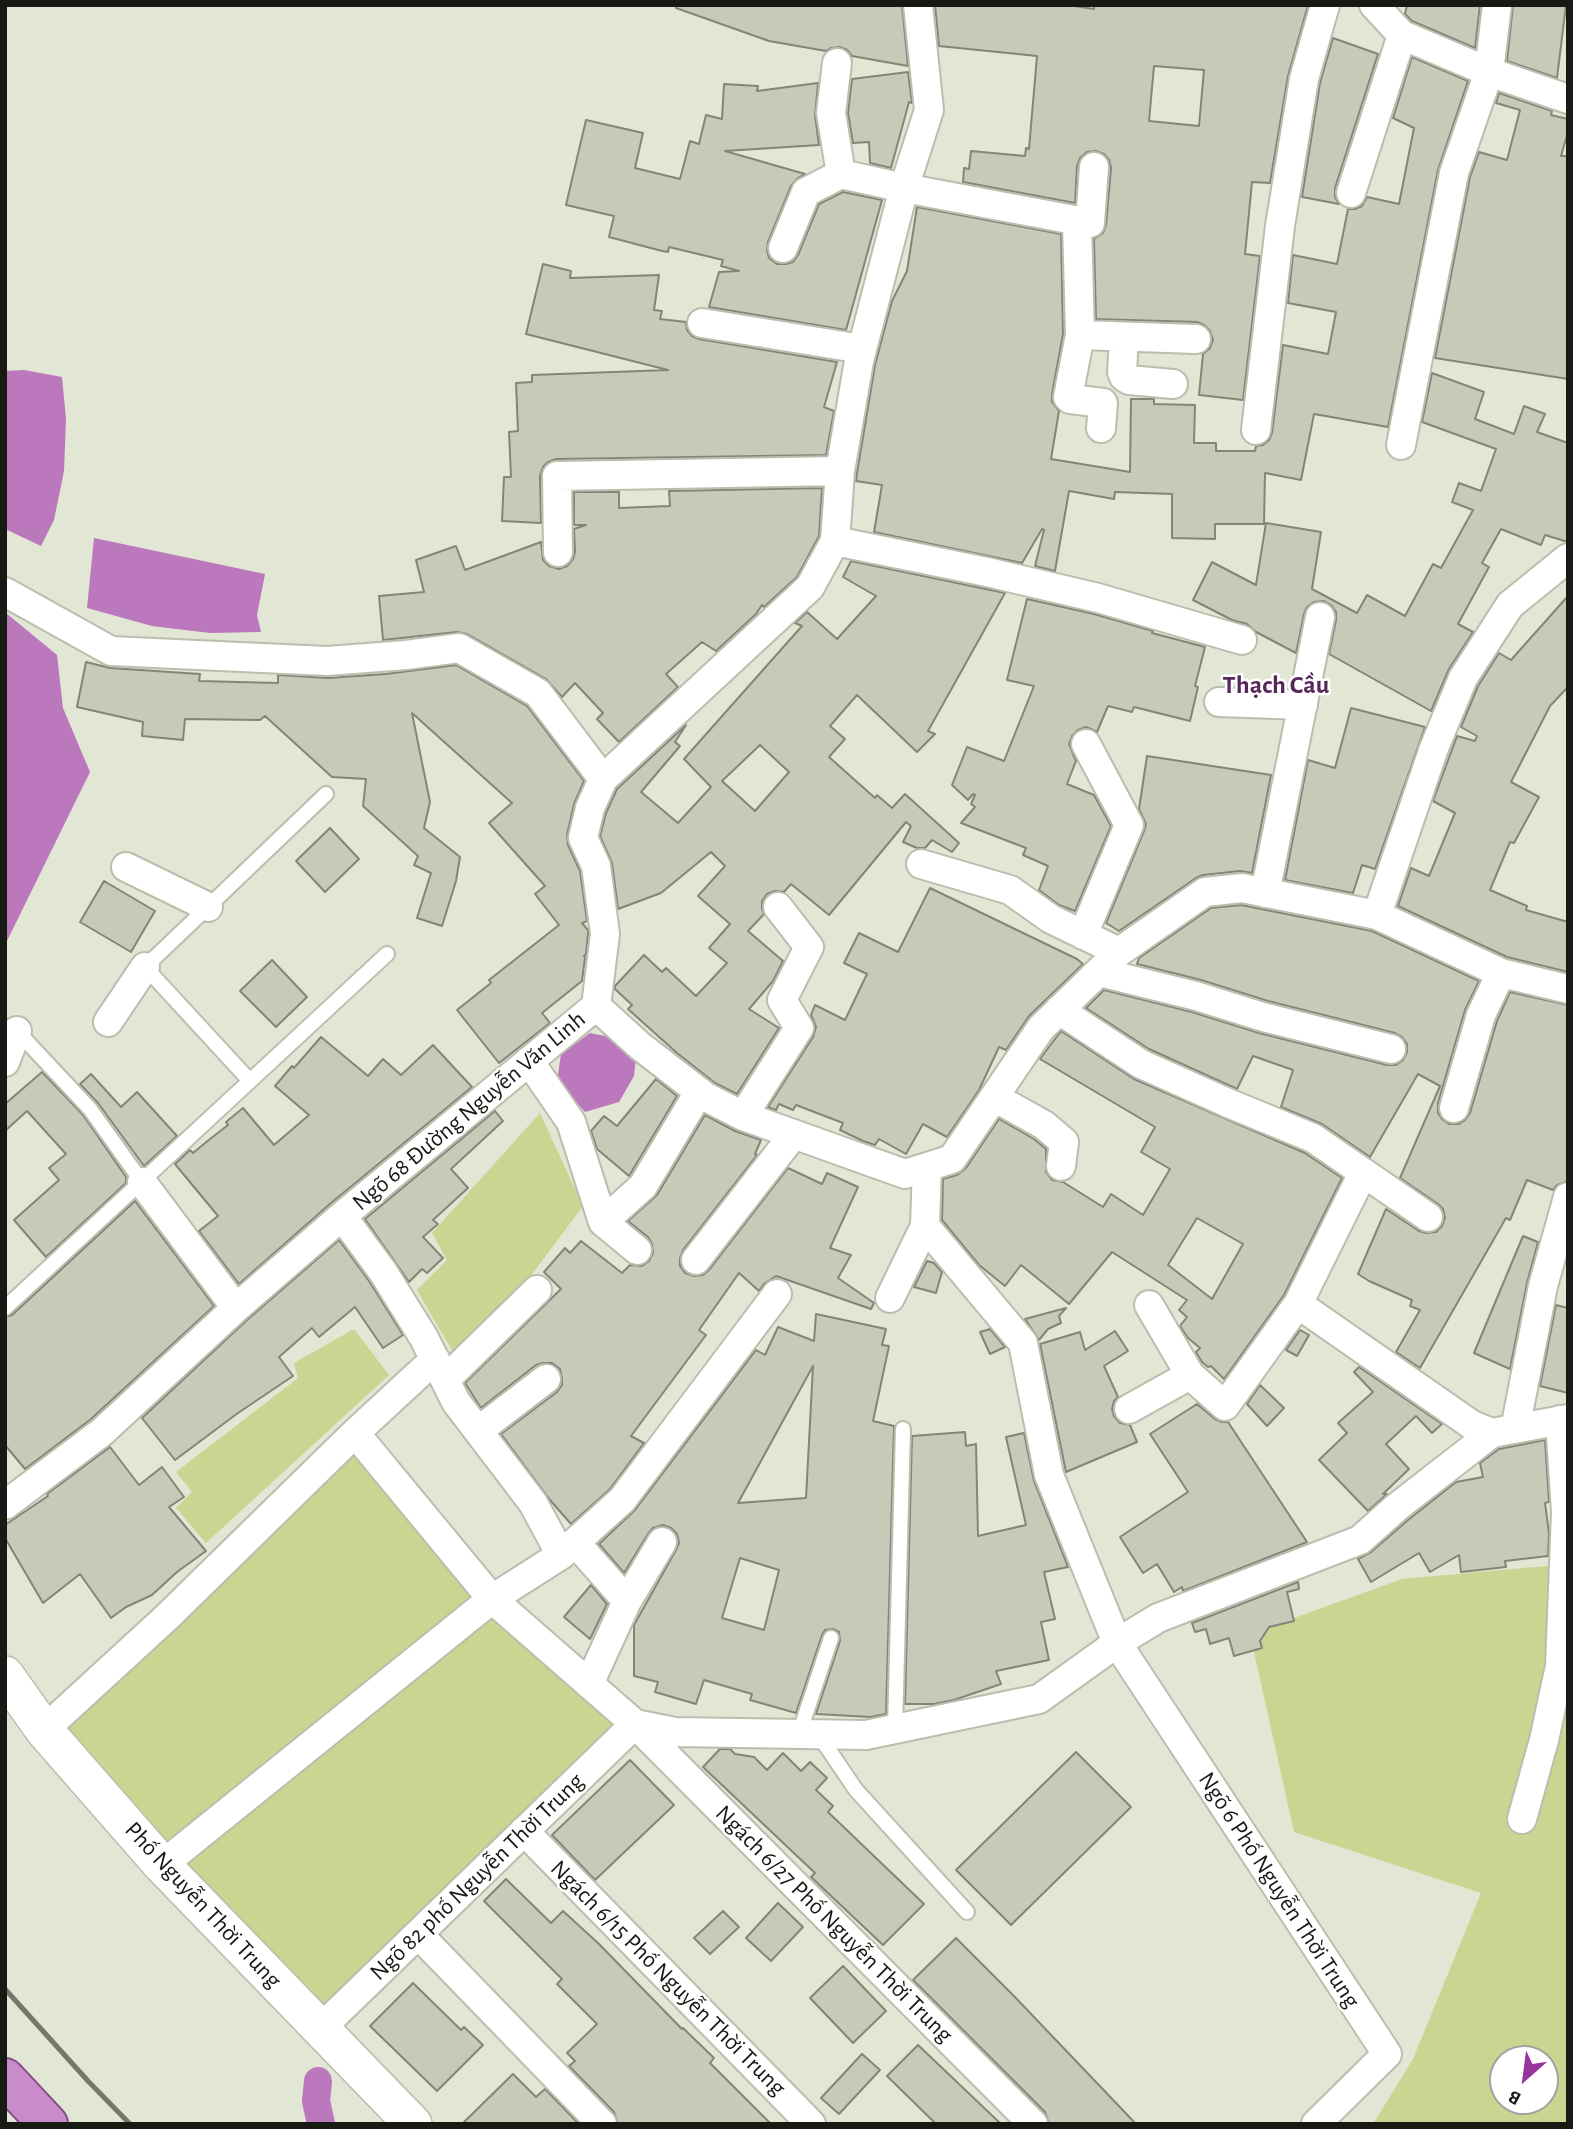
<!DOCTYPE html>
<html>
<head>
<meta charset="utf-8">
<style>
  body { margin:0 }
  #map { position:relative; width:1573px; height:2129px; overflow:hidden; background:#e2e6d4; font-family:"Alegreya Sans",sans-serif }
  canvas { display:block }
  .frame { position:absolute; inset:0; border:7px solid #171913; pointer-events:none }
  .north { position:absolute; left:1489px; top:2045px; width:70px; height:70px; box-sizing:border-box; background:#fff; border:2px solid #a2a3a1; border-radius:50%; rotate:208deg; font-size:19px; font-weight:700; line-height:28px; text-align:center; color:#171913 }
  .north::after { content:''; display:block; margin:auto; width:24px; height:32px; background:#97359c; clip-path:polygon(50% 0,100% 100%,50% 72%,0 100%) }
</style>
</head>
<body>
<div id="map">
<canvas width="1573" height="2129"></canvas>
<div class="frame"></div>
<div class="north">B</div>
</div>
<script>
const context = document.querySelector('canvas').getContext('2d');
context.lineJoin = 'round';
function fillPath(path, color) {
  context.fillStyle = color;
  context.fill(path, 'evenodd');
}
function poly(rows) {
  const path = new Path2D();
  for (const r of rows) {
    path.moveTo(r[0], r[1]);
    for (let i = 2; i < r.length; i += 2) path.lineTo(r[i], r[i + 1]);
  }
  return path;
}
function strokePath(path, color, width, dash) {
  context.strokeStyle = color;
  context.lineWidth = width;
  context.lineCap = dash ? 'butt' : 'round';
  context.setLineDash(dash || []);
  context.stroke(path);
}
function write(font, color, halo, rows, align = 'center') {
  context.font = font + ' "Alegreya Sans",sans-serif';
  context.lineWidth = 5;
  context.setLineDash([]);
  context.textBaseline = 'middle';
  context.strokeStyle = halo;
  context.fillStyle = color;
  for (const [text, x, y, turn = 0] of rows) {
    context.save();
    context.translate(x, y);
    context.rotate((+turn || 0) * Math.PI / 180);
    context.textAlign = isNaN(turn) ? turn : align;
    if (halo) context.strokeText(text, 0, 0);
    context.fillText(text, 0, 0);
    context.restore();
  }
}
fillPath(poly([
  [540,1113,583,1206,462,1368,417,1290,447,1260,432,1233],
  [354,1329,389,1375,206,1543,176,1508,192,1492,176,1472,298,1378,294,1363],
  [355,1433,492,1599,635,1724,320,2029,44,1731],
  [1568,1564,1568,2124,1373,2124,1413,2059,1481,1893,1294,1832,1250,1634,1402,1579],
  [1503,2059,1545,2059,1545,2101,1503,2101]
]), '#c9d591');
fillPath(poly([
  [24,370,62,377,66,419,64,471,54,520,41,546,5,529,5,371],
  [94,538,265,574,257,615,261,632,210,633,152,626,87,608],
  [6,613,57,655,63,708,90,772,5,945],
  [590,1033,605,1036,636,1057,634,1076,619,1102,585,1112,557,1081,561,1054]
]), '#bb78bd');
strokePath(poly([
  [318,2081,316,2101,321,2124]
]), '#bb78bd', 28);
const building = poly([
  [677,5,902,5,908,66,852,56,847,50,840,47,831,48,826,51,769,41,676,8,677,5],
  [935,5,1068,5,1094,9,1094,5,1308,5,1288,76,1270,183,1252,182,1245,254,1260,256,1243,400,1199,395,1203,354,1210,348,1213,340,1210,331,1204,325,1197,322,1096,319,1094,239,1103,233,1106,225,1111,168,1109,160,1104,154,1096,151,1087,152,1080,158,1077,166,1075,203,963,182,964,168,969,169,971,151,1025,156,1026,148,1029,149,1037,56,939,46,935,5],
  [1154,66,1204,70,1199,126,1149,121,1154,66],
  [1407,5,1480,5,1475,48,1412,21,1405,14,1407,5],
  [1513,5,1566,5,1557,78,1507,61,1513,5],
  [1333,38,1378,54,1335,188,1335,197,1339,204,1302,197,1320,83,1333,38],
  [1412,57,1468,81,1438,170,1388,427,1314,414,1301,480,1265,473,1264,524,1215,524,1215,539,1172,538,1172,494,1115,492,1114,499,1069,491,1055,571,1035,566,1044,530,1042,529,1022,563,874,532,882,485,856,481,857,473,875,365,892,301,907,271,917,207,1061,234,1063,334,1052,394,1052,402,1059,411,1051,459,1130,472,1131,399,1154,399,1154,404,1195,405,1194,443,1216,443,1216,451,1255,451,1256,446,1263,445,1269,440,1272,433,1283,345,1328,354,1336,312,1288,303,1293,255,1337,264,1348,209,1355,209,1362,206,1367,197,1399,204,1414,128,1393,118,1412,57],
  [908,72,912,103,909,102,891,168,870,163,869,142,853,143,848,113,852,79,908,72],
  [818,83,815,115,819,145,725,151,805,174,798,178,791,186,768,242,767,250,769,258,777,264,786,264,793,262,798,255,819,204,843,192,882,200,846,330,709,307,719,272,739,271,721,266,723,260,669,247,668,252,662,251,609,237,614,216,566,205,586,120,643,133,635,168,680,179,690,141,699,144,706,115,722,119,724,84,758,86,757,91,818,83],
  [1499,93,1552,111,1551,115,1568,119,1568,132,1561,156,1568,156,1568,379,1435,358,1470,177,1479,152,1507,160,1520,110,1496,103,1499,93],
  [543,264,571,271,570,278,659,275,654,310,662,311,660,319,686,322,687,330,692,336,699,339,837,362,824,407,834,411,826,455,556,459,548,462,543,467,540,476,541,523,502,521,504,477,511,477,509,432,518,431,516,383,532,382,532,375,668,370,526,334,543,264],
  [1432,373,1484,392,1475,419,1514,434,1524,406,1545,414,1537,432,1568,443,1568,542,1545,535,1541,545,1501,529,1482,563,1489,567,1458,624,1473,632,1449,669,1431,711,1329,654,1336,620,1336,612,1331,605,1324,601,1314,602,1307,607,1304,614,1296,653,1256,632,1247,624,1232,620,1193,600,1212,562,1256,585,1266,523,1321,532,1312,589,1357,613,1367,595,1405,616,1433,564,1441,568,1473,510,1452,502,1459,483,1481,491,1496,449,1422,422,1432,373],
  [822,488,819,536,797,577,764,607,762,605,756,614,716,651,702,642,666,674,678,687,619,742,597,719,603,713,575,683,562,697,546,679,467,634,457,632,383,640,379,596,424,592,416,560,456,546,465,570,541,542,543,560,549,566,559,569,567,566,573,559,575,552,574,529,586,525,574,525,574,492,619,492,619,508,670,506,669,491,822,488],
  [851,561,1005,593,928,731,935,734,917,752,857,695,830,726,845,739,829,757,875,798,877,795,892,808,905,794,959,843,952,852,932,840,925,848,917,848,903,842,911,826,906,822,829,915,791,884,784,892,775,891,767,894,762,901,762,909,764,914,748,931,783,961,773,981,749,1009,779,1028,737,1094,715,1083,677,1053,628,1009,632,1005,615,989,615,986,644,955,662,972,666,968,696,996,727,963,709,948,730,924,698,896,725,866,711,852,661,893,618,909,612,863,600,836,606,813,617,789,686,725,675,742,680,746,641,792,678,823,711,787,684,759,802,626,795,623,807,612,837,639,876,596,843,577,851,561],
  [760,745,789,772,755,811,722,781,760,745],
  [1568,596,1568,687,1550,706,1511,782,1539,797,1514,843,1510,842,1490,890,1527,906,1526,910,1568,922,1568,972,1507,957,1398,906,1411,868,1429,876,1455,813,1433,801,1457,736,1475,741,1477,736,1461,727,1478,686,1499,653,1511,660,1568,596],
  [1027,599,1094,614,1153,631,1152,633,1205,647,1195,686,1198,687,1190,721,1134,707,1132,712,1108,706,1097,732,1086,727,1078,730,1072,736,1069,744,1076,761,1067,784,1094,795,1111,826,1075,911,1059,905,1039,890,1048,866,1023,855,1026,848,961,823,975,807,971,804,975,795,973,794,968,800,952,785,967,747,1004,761,1034,686,1007,680,1027,599],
  [86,662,110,668,200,674,199,681,278,683,278,675,328,678,386,674,456,665,527,706,584,781,574,804,567,835,568,845,580,871,587,921,582,923,588,930,588,934,586,954,584,956,585,958,582,981,542,1013,550,1023,499,1063,457,1010,491,983,489,980,559,925,535,894,545,886,489,823,512,803,412,713,430,802,424,828,460,857,456,881,442,926,417,918,431,873,414,865,418,856,363,806,366,779,332,777,265,716,260,720,185,719,183,740,142,736,143,722,77,707,86,662],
  [1351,708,1425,727,1375,869,1362,865,1353,893,1285,880,1308,760,1335,768,1351,708],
  [1147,756,1271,775,1252,873,1240,871,1203,875,1196,878,1119,931,1106,923,1144,831,1146,824,1139,809,1147,756],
  [330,828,359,859,325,892,296,861,330,828],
  [104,881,155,911,131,952,80,922,104,881],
  [930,888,1077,959,1083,964,1029,1016,1006,1050,999,1047,979,1090,947,1137,923,1124,906,1154,879,1139,875,1145,863,1141,840,1130,843,1123,796,1105,793,1110,779,1104,776,1110,768,1107,813,1037,816,1027,811,1015,815,1005,845,1020,867,974,844,963,859,933,898,952,930,888],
  [1241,905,1372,931,1479,981,1465,1010,1438,1103,1438,1113,1442,1119,1449,1124,1459,1124,1465,1120,1470,1113,1497,1021,1510,992,1568,1005,1568,1181,1557,1185,1553,1190,1527,1180,1510,1220,1506,1218,1420,1368,1396,1352,1420,1310,1410,1306,1412,1300,1369,1281,1358,1274,1386,1209,1419,1231,1426,1233,1436,1232,1442,1226,1445,1218,1443,1209,1438,1204,1400,1178,1440,1086,1418,1074,1370,1157,1322,1124,1281,1107,1293,1070,1253,1056,1237,1089,1149,1049,1086,1008,1104,990,1192,1012,1259,1033,1387,1065,1396,1065,1403,1060,1407,1052,1407,1044,1402,1037,1395,1033,1268,1001,1201,980,1137,964,1139,958,1211,908,1241,905],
  [272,960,307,997,276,1027,240,991,272,960],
  [1061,1031,1134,1079,1305,1153,1342,1178,1284,1295,1224,1379,1211,1366,1208,1367,1202,1362,1196,1352,1200,1348,1188,1338,1180,1326,1187,1317,1179,1310,1187,1300,1112,1252,1069,1304,1021,1265,1005,1286,979,1265,942,1220,943,1179,957,1175,966,1168,999,1119,1034,1139,1046,1149,1046,1172,1052,1180,1063,1182,1103,1207,1111,1194,1143,1215,1170,1169,1141,1152,1155,1127,1040,1059,1061,1031],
  [1197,1218,1243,1244,1212,1299,1168,1265,1197,1218],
  [321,1037,368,1076,383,1059,401,1075,433,1045,472,1087,331,1203,239,1284,199,1231,218,1216,175,1164,190,1150,193,1153,210,1139,228,1125,226,1122,243,1108,274,1145,309,1115,275,1086,292,1066,294,1068,321,1037],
  [42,1072,83,1115,126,1177,126,1183,46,1257,14,1220,59,1180,49,1168,66,1154,27,1111,5,1131,5,1104,42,1072],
  [91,1074,121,1107,137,1092,177,1136,144,1166,98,1103,80,1084,91,1074],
  [656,1079,677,1096,629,1176,597,1149,591,1131,604,1116,617,1126,656,1079],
  [495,1111,503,1121,451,1169,468,1188,433,1220,438,1224,423,1237,443,1258,427,1273,422,1269,409,1282,365,1219,495,1111],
  [705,1115,735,1131,761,1140,755,1154,757,1155,683,1250,680,1258,680,1266,685,1273,694,1276,703,1275,709,1270,788,1168,822,1184,827,1173,858,1187,830,1248,851,1255,838,1278,874,1303,871,1309,776,1276,764,1284,759,1291,739,1273,699,1330,706,1335,631,1436,644,1443,610,1489,571,1524,550,1500,501,1434,557,1392,562,1385,562,1378,560,1369,552,1363,543,1363,536,1365,481,1408,465,1383,561,1289,544,1272,565,1248,570,1253,581,1241,622,1273,630,1265,642,1266,649,1261,653,1253,652,1244,648,1237,628,1221,657,1195,705,1115],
  [135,1201,214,1306,91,1419,25,1469,5,1445,5,1317,12,1315,135,1201],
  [1523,1236,1538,1242,1527,1283,1510,1369,1474,1353,1523,1236],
  [339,1240,369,1281,403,1335,383,1348,355,1307,319,1337,312,1328,279,1357,293,1376,238,1413,175,1460,142,1418,247,1320,339,1240],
  [927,1261,934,1263,942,1272,936,1293,914,1287,927,1261],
  [1556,1305,1568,1308,1568,1393,1540,1386,1556,1305],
  [1066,1308,1059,1316,1061,1323,1048,1329,1039,1340,1025,1319,1066,1308],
  [816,1314,886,1329,882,1345,889,1346,873,1421,894,1426,886,1714,870,1717,816,1714,840,1641,839,1632,833,1629,825,1630,822,1635,796,1713,750,1700,752,1694,704,1680,696,1704,655,1692,658,1682,634,1676,634,1625,676,1550,679,1543,677,1534,671,1528,663,1525,653,1528,648,1534,624,1573,599,1544,635,1510,756,1350,765,1355,778,1327,814,1341,816,1314],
  [813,1366,806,1498,738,1503,813,1366],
  [740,1558,779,1570,764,1630,722,1618,740,1558],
  [990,1329,1005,1347,990,1354,980,1332,990,1329],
  [1300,1330,1309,1335,1297,1356,1286,1350,1300,1330],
  [1115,1331,1128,1351,1104,1366,1118,1397,1114,1401,1112,1409,1114,1416,1120,1423,1130,1425,1137,1442,1066,1472,1040,1344,1080,1332,1085,1350,1115,1331],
  [1359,1367,1442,1424,1432,1433,1416,1416,1386,1444,1409,1469,1383,1494,1387,1494,1368,1511,1319,1460,1347,1433,1338,1423,1373,1392,1354,1372,1359,1367],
  [1260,1385,1284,1408,1267,1426,1247,1404,1260,1385],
  [1197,1404,1215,1419,1222,1422,1228,1422,1307,1542,1183,1591,1182,1587,1174,1592,1157,1564,1143,1573,1120,1537,1188,1492,1150,1434,1197,1404],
  [965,1432,966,1446,976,1444,978,1536,1026,1525,1006,1437,1024,1433,1034,1481,1068,1567,1044,1572,1055,1619,1041,1622,1049,1660,996,1671,1001,1684,954,1700,934,1704,905,1704,912,1436,965,1432],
  [1545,1440,1549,1502,1545,1503,1549,1533,1548,1556,1505,1561,1506,1567,1461,1572,1459,1555,1430,1572,1419,1553,1371,1582,1358,1559,1371,1552,1408,1520,1456,1482,1483,1477,1480,1463,1499,1449,1545,1440],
  [110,1447,139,1485,162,1467,184,1497,169,1507,206,1551,177,1572,152,1595,126,1607,111,1618,80,1574,43,1603,5,1538,5,1525,48,1496,47,1494,110,1447],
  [1298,1582,1299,1589,1287,1592,1294,1621,1269,1627,1260,1641,1262,1648,1234,1656,1229,1638,1210,1644,1206,1629,1195,1632,1192,1623,1298,1582],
  [591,1585,607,1604,590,1639,564,1617,591,1585],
  [720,1749,730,1749,735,1754,754,1757,767,1770,783,1753,801,1771,810,1762,827,1778,816,1790,833,1806,828,1812,924,1904,883,1945,811,1877,815,1873,703,1767,720,1749],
  [1076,1752,1131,1807,1011,1925,956,1870,1076,1752],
  [630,1760,674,1805,595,1880,552,1835,630,1760],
  [506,1879,551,1923,563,1911,598,1943,682,2029,683,2028,714,2058,710,2063,771,2124,618,2124,614,2112,569,2066,575,2061,567,2053,597,2024,557,1984,562,1979,484,1901,506,1879],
  [778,1903,803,1927,771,1961,746,1938,778,1903],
  [723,1911,739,1927,710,1954,694,1938,723,1911],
  [956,1938,1013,1995,1136,2124,1049,2124,1045,2112,913,1980,956,1938],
  [843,1966,886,2011,853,2043,810,1998,843,1966],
  [413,1983,461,2030,464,2027,483,2045,437,2091,370,2026,413,1983],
  [918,2045,1001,2124,936,2124,887,2076,918,2045],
  [862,2054,880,2070,839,2114,821,2098,862,2054],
  [513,2074,536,2097,545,2089,579,2124,462,2124,513,2074]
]);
fillPath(building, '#c6cab9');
strokePath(building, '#838676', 2);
const service = poly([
  [17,1031,90,1109,142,1182],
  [250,1081,145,967,326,794],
  [5,1308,387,954],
  [895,1729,903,1429],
  [799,1734,831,1638],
  [818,1734,856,1790,967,1912]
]);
const minor = poly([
  [1374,5,1402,35,1489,72,1568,99],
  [837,63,831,113,841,174,904,188,1090,223,1094,167],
  [1351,193,1402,35],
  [1077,221,1080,335,1068,397,1070,399,1103,403,1101,428],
  [783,248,806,192,841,174],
  [702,323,862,349],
  [1080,335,1196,339],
  [1124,337,1122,372,1124,377,1129,380,1173,384],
  [1256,430,1280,226,1304,79,1325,5],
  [1401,445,1454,173,1489,72,1497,5],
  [835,541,987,572,1098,598,1242,640],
  [558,552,557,476,840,471],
  [5,592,111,651,327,661,406,655,459,648,538,693,603,779],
  [1219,702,1303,705],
  [921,864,1010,890,1051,919,1119,952],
  [126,867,208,907],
  [1265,893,1320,617],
  [1377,915,1434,748,1463,678,1510,605,1568,558],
  [1083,935,1129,825,1086,744],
  [1099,972,1196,996,1263,1017,1391,1049],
  [596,1006,605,934,596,866,583,838,590,808,603,779,810,587,835,541,840,471,859,361,904,188,929,110,918,5],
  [1059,1010,1141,1064,1228,1103,1313,1138,1428,1217],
  [108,1022,145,967],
  [529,1061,571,1122,603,1222,637,1250],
  [5,1062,17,1031],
  [994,1097,1044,1125,1064,1142,1061,1166],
  [1454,1108,1481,1015,1501,973],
  [743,1116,799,1028,782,1000,809,947,778,907],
  [1363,1173,1298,1304,1472,1425,1492,1433],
  [142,1182,236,1308],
  [342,1216,383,1272,424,1338,456,1402,533,1503,561,1555,492,1599,635,1724,675,1732,866,1735,1039,1699,1117,1643,1158,1618,1360,1540,1397,1507,1492,1433,1568,1419],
  [603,1222,643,1186,699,1092],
  [925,1226,1023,1343,1049,1475,1117,1643,1387,2054,1316,2124],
  [696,1260,794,1134],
  [890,1298,925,1226,927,1167],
  [1149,1305,1190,1375,1225,1406,1298,1304],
  [445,1380,537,1290],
  [1129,1409,1190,1375],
  [1515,1429,1543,1286,1568,1197],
  [478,1431,546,1379],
  [5,1505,102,1432,236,1308,342,1216,596,1006,640,1046,706,1097,743,1116,905,1174,952,1159,1041,1028,1119,952,1205,892,1242,888,1377,915,1501,973,1568,989],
  [575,1542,627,1601],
  [561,1555,622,1500,777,1294],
  [589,1684,627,1601,662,1542],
  [44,1730,167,1617,355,1433,435,1359],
  [1522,1819,1544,1740,1560,1666,1566,1512,1560,1420],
  [524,1831,811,2124],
  [162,1865,492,1599,355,1433],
  [418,1934,602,2124],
  [320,2029,635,1724,1033,2124]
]);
const tertiary = poly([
  [5,1675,44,1730,162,1865,413,2124]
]);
const trunk = poly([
  [5,2078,48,2124]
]);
strokePath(service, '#babead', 18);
strokePath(minor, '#babead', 32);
strokePath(tertiary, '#babead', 40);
strokePath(trunk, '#825083', 42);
strokePath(service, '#fff', 14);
strokePath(minor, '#fff', 28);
strokePath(tertiary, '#fff', 37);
strokePath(trunk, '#ca8bcc', 38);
strokePath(poly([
  [5,1989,88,2081,130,2124]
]), '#74776b', 5);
write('24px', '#171913', '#fff', [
  ["Ngõ 68 Đường Nguyễn Văn Linh",469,1111,-40],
  ["Ngõ 82 phố Nguyễn Thời Trung",477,1877,-44],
  ["Ngõ 6 Phố Nguyễn Thời Trung",1279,1890,57],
  ["Phố Nguyễn Thời Trung",203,1905,47],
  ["Ngách 6/27 Phố Nguyễn Thời Trung",834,1924,45],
  ["Ngách 6/15 Phố Nguyễn Thời Trung",668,1978,45]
]);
write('bold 26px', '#572859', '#fff', [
  ["Thạch Cầu",1276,685]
]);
</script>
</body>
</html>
